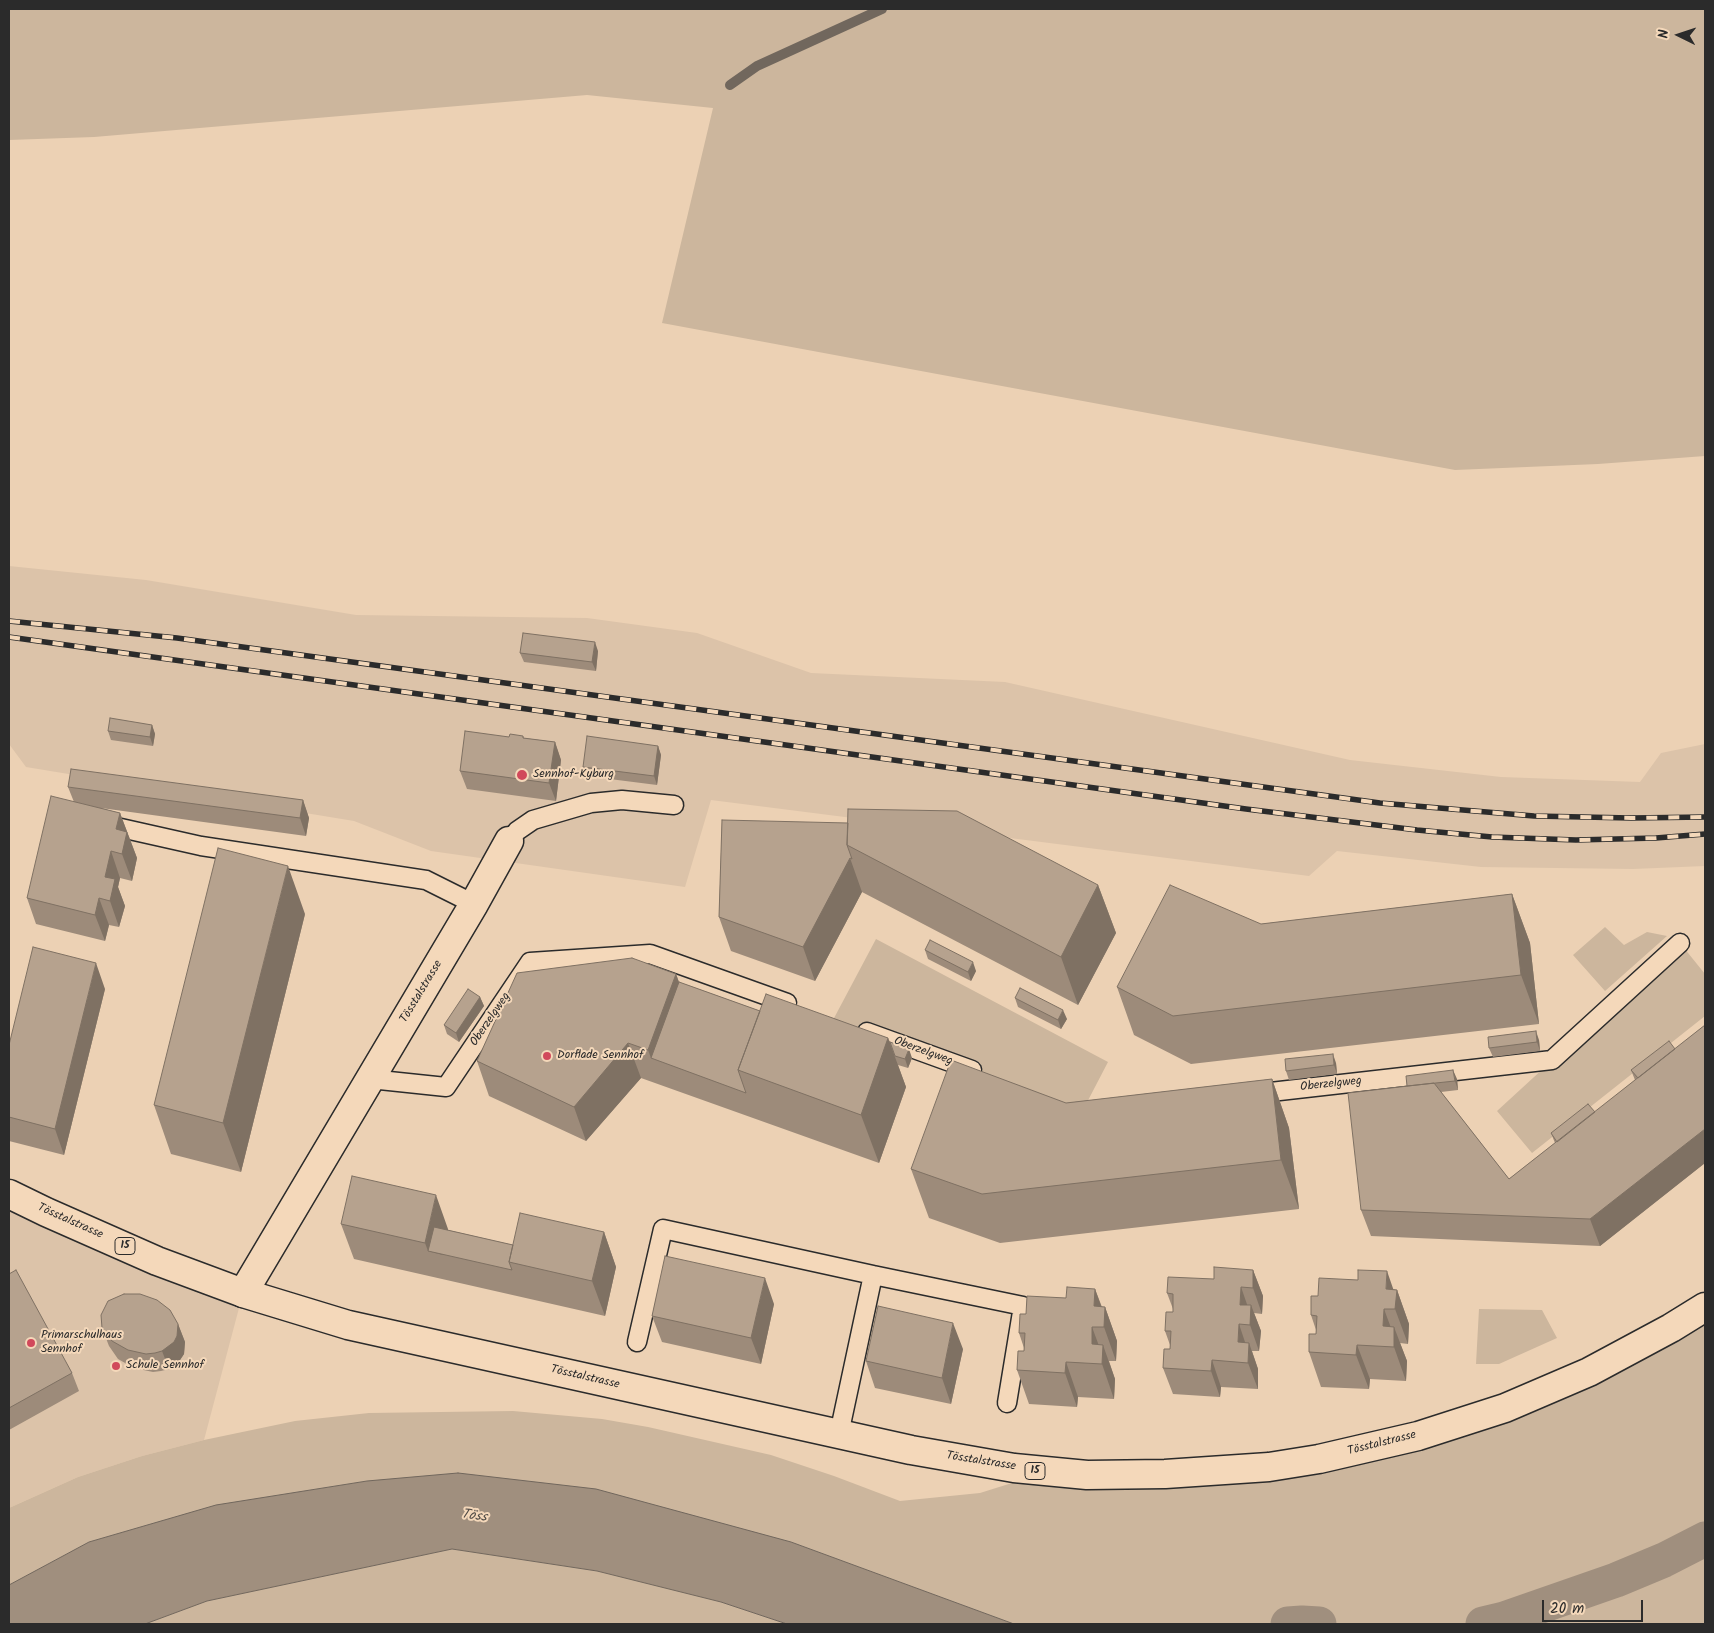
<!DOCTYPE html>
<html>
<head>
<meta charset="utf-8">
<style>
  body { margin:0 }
  #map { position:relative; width:1714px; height:1633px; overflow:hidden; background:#ecd1b4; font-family:Kalam,sans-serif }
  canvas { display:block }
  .frame { position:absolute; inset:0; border:10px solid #2b2b2b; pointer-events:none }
  .north { position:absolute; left:1654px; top:10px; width:50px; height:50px; -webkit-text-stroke:4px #f4d8ba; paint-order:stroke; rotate:274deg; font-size:14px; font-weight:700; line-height:20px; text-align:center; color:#2b2b2b }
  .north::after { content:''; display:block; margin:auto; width:18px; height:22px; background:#2b2b2b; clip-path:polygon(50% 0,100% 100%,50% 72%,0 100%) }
  .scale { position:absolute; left:1542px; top:1600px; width:101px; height:22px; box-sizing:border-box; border:2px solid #2b2b2b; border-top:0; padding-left:6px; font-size:15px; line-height:18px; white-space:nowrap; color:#2b2b2b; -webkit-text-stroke:4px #f4d8ba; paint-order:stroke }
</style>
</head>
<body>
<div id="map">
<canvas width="1714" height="1633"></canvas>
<div class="frame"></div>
<div class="north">N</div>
<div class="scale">20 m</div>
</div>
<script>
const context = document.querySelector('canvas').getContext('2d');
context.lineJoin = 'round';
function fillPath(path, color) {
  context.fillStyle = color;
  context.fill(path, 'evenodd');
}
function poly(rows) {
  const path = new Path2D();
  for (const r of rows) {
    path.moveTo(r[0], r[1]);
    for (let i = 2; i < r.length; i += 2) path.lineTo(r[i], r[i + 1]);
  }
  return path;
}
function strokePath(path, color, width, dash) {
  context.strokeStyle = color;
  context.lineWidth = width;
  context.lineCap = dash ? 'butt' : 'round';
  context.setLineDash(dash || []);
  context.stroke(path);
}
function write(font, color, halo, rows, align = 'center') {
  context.font = font + ' Kalam,sans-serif';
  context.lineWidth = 4;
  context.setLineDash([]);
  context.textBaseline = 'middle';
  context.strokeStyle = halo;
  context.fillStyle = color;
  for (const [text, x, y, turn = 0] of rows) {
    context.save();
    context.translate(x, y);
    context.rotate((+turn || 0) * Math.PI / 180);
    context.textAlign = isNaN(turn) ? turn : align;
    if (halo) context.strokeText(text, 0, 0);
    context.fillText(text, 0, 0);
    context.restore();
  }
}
fillPath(poly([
  [9,566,146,580,356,615,587,618,697,633,811,673,1005,682,1350,760,1501,777,1640,782,1661,753,1705,744,1705,866,1633,869,1481,867,1337,851,1309,876,711,800,685,887,431,851,354,821,26,767,9,744],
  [9,1194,243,1293,204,1440,142,1456,78,1477,9,1508]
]), '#dcc3a9');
fillPath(poly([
  [9,9,1705,9,1705,456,1598,464,1455,470,662,323,713,108,587,95,94,137,9,140],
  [1605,927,1624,945,1647,932,1667,936,1605,991,1573,955],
  [876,939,1108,1062,1083,1110,833,1020],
  [1680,943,1705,974,1705,1016,1532,1153,1497,1111],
  [1705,1307,1705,1624,1014,1624,791,1542,367,1481,216,1506,89,1542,9,1585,9,1508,78,1477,142,1456,204,1440,295,1421,369,1413,513,1411,602,1419,648,1427,771,1455,834,1476,900,1501,980,1493,1047,1472,1087,1475,1418,1436],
  [1479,1309,1542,1310,1557,1338,1499,1364,1476,1364],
  [452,1549,597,1571,721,1602,787,1624,145,1624,207,1601]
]), '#ccb69d');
const water = poly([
  [458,1473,596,1489,791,1542,1014,1624,787,1624,721,1602,597,1571,452,1549,207,1601,145,1624,9,1624,9,1585,89,1542,216,1505,367,1481,458,1473]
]);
fillPath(water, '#a08f7e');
strokePath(water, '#71675d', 1);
strokePath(poly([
  [730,85,757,66,882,9]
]), '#71675d', 10);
strokePath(poly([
  [1288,1624,1302,1623,1319,1624],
  [1483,1624,1504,1619,1616,1580,1664,1560,1705,1539]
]), '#a08f7e', 35);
const lane = poly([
  [103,824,201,846,426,880,474,904],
  [509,841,517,831,533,820,591,803,622,800,674,805],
  [867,1032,972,1070],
  [370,1079,446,1087,530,962,650,954,787,1003],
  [1253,1094,1552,1060,1680,943],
  [637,1342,663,1229,873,1275],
  [839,1434,873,1275,1023,1306,1007,1403]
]);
const street = poly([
  [243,1293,474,904,509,841]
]);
const primary = poly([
  [9,1194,46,1212,157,1261,243,1293,348,1325,911,1450,1014,1468,1087,1475,1165,1474,1269,1467,1319,1459,1418,1436,1505,1408,1589,1372,1671,1328,1705,1307]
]);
strokePath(lane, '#2b2b2b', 21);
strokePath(street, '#2b2b2b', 31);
strokePath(primary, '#2b2b2b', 31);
strokePath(lane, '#f4d8ba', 18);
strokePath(street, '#f4d8ba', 28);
strokePath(primary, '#f4d8ba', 28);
const rail = poly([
  [9,621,177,638,1380,803,1534,816,1631,818,1705,817],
  [9,637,1246,809,1417,830,1492,837,1576,840,1656,838,1705,834]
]);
strokePath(rail, '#2b2b2b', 5.5);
strokePath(rail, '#f4d8ba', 4, [11]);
fillPath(poly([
  [598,651,596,671,524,662,520,653],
  [152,725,155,734,153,746,111,740,108,731],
  [523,736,524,738,555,742,561,760,556,801,467,789,460,771,509,737],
  [658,746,661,755,657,785,586,776,583,767],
  [68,787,303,800,309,818,306,836,101,808,120,813,137,858,132,881,120,878,118,887,125,906,119,927,109,925,105,941,36,924,27,898,74,802],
  [722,820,1098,885,1116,933,1078,1005,862,892,815,981,731,951,719,917],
  [1512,894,1530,943,1539,1024,1191,1064,1134,1035,1117,987,1261,924],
  [305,914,241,1172,171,1154,154,1105],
  [925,950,976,971,971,981,928,959],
  [676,974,679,982,760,1011,888,1038,890,1042,912,1058,908,1068,898,1065,906,1087,879,1163,641,1078,586,1141,489,1096,477,1061],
  [105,989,64,1155,9,1141,9,1045],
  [480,997,484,1006,459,1042,447,1034,444,1025],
  [1015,998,1067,1019,1061,1029,1018,1007],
  [1705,1025,1705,1163,1600,1246,1371,1236,1361,1210,1407,1086,1457,1079,1458,1090,1441,1092,1509,1179,1555,1143,1551,1133,1595,1112,1635,1080,1631,1070,1675,1049],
  [1539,1040,1540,1051,1493,1057,1489,1048],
  [1336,1063,1337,1074,1289,1080,1286,1071],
  [1272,1079,1289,1128,1299,1209,1000,1243,929,1218,911,1169,1066,1103],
  [341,1224,448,1229,448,1230,513,1245,604,1232,616,1267,605,1316,354,1259],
  [1253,1270,1263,1296,1262,1314,1254,1313,1261,1331,1259,1351,1252,1351,1258,1369,1258,1389,1221,1387,1220,1397,1173,1394,1163,1368,1170,1349,1170,1345,1165,1331,1173,1312,1173,1309,1167,1293,1214,1279],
  [9,1274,72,1373,79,1391,9,1430],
  [1095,1289,1102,1307,1105,1307,1117,1341,1116,1361,1109,1361,1115,1379,1114,1399,1078,1397,1077,1407,1029,1404,1017,1370,1024,1351,1024,1348,1019,1333,1066,1298],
  [1393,1289,1397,1290,1409,1324,1408,1344,1400,1343,1407,1361,1406,1381,1370,1379,1369,1389,1321,1387,1309,1352,1316,1334,1316,1330,1311,1315,1318,1296],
  [774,1304,761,1364,662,1342,652,1316],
  [178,1324,185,1342,184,1354,180,1360,169,1369,161,1371,153,1372,134,1368,118,1359,109,1346,102,1328],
  [963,1349,951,1404,875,1388,866,1361]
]), '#9d8b7a');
fillPath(poly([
  [595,642,598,651,596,671,592,662],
  [152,725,155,734,153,746,150,737],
  [555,742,561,760,556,801,549,783],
  [658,746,661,755,657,785,654,776],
  [303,800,309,818,306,836,300,818],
  [120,813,137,858,132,881,122,854,116,829],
  [111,851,120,878,118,887,125,906,119,927,110,901,105,877],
  [850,858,862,892,815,981,803,947],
  [288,866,305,914,241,1172,223,1123],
  [1098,885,1116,933,1078,1005,1061,957],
  [1512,894,1530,943,1539,1024,1521,975],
  [99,898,109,925,105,941,95,915],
  [973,962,976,971,971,981,968,972],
  [96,963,105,989,64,1155,55,1129],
  [676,974,688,1008,651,1058,648,1050],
  [480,997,484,1006,459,1042,456,1033],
  [1063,1010,1067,1019,1061,1029,1058,1020],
  [1536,1031,1539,1040,1540,1051,1537,1042],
  [888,1038,906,1087,879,1163,861,1115],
  [628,1043,641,1078,586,1141,574,1107],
  [909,1049,912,1058,908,1068,905,1059],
  [1333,1054,1336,1063,1337,1074,1334,1065],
  [1453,1070,1457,1079,1458,1090,1455,1081],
  [1272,1079,1289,1128,1299,1209,1281,1160],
  [1705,1129,1705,1163,1600,1246,1590,1219],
  [436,1195,448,1229,443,1255,428,1251,425,1243],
  [604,1232,616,1267,605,1316,592,1281],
  [1253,1270,1263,1296,1262,1314,1253,1288],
  [1387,1271,1396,1297,1397,1290,1409,1324,1408,1344,1395,1309,1386,1289],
  [765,1278,774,1304,761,1364,751,1338],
  [1241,1287,1250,1313,1251,1305,1261,1331,1259,1351,1250,1325,1240,1305],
  [1095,1289,1104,1314,1105,1307,1117,1341,1116,1361,1104,1327,1094,1306],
  [1384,1309,1394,1336,1394,1327,1407,1361,1406,1381,1394,1347,1383,1326],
  [953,1323,963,1349,951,1404,942,1378],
  [178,1324,185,1342,184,1354,180,1360,169,1369,162,1351],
  [1239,1324,1248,1351,1238,1342],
  [1092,1327,1102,1354,1103,1345,1115,1379,1114,1399,1102,1364,1092,1344],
  [1249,1343,1258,1369,1258,1389,1248,1363],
  [1357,1345,1370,1379,1369,1389,1356,1355],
  [1212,1360,1221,1387,1220,1397,1211,1371],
  [1066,1362,1078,1397,1077,1407,1065,1373]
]), '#7f7163');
const building = poly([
  [523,633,595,642,592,662,520,653,523,633],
  [110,718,152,725,150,737,108,731,110,718],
  [465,731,509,737,510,734,523,736,523,738,555,742,549,783,460,771,465,731],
  [587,736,658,746,654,776,583,767,587,736],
  [71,769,303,800,300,818,68,787,71,769],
  [51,796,120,813,116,829,127,832,122,854,111,851,105,877,115,879,110,901,99,898,95,915,27,898,51,796],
  [848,809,957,811,1098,885,1061,957,847,845,848,809],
  [722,820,848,823,847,845,852,859,850,858,803,947,719,917,722,820],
  [218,848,288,866,223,1123,154,1105,218,848],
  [1170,885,1261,924,1512,894,1521,975,1173,1016,1117,987,1170,885],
  [930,940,973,962,968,972,925,950,930,940],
  [33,947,96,963,55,1129,9,1117,9,1045,33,947],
  [632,958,676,974,648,1050,628,1043,574,1107,477,1061,517,973,632,958],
  [679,982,760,1011,738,1070,746,1093,651,1058,679,982],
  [1020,988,1063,1010,1058,1020,1015,998,1020,988],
  [468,989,480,997,456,1033,444,1025,468,989],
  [766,994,888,1038,861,1115,738,1070,766,994],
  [1705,1025,1705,1129,1590,1219,1361,1210,1348,1093,1434,1083,1509,1179,1705,1025],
  [1536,1031,1537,1042,1489,1048,1488,1037,1536,1031],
  [1669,1041,1675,1049,1638,1078,1631,1070,1669,1041],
  [890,1042,909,1049,905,1059,895,1056,890,1042],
  [1333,1054,1334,1065,1286,1071,1285,1059,1333,1054],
  [951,1060,1066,1103,1272,1079,1281,1160,982,1194,911,1169,951,1060],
  [1453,1070,1455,1081,1407,1086,1406,1076,1453,1070],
  [1588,1104,1595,1112,1557,1142,1551,1133,1588,1104],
  [352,1176,436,1195,425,1243,341,1224,352,1176],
  [520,1213,604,1232,592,1281,509,1262,520,1213],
  [434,1227,513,1245,509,1262,512,1270,428,1251,434,1227],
  [665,1256,765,1278,751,1338,652,1316,665,1256],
  [1214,1267,1253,1270,1253,1288,1241,1287,1240,1305,1251,1305,1250,1325,1239,1324,1238,1342,1249,1343,1248,1363,1212,1360,1211,1371,1163,1368,1164,1349,1170,1349,1171,1331,1165,1331,1166,1312,1173,1312,1173,1294,1167,1293,1168,1277,1214,1279,1214,1267],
  [16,1270,72,1373,9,1408,9,1274,16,1270],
  [1358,1270,1387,1271,1386,1289,1397,1290,1395,1309,1384,1309,1383,1326,1394,1327,1394,1347,1357,1345,1356,1355,1309,1352,1309,1334,1316,1334,1317,1316,1311,1315,1311,1296,1318,1296,1319,1278,1358,1280,1358,1270],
  [1067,1287,1095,1289,1094,1306,1105,1307,1104,1327,1092,1327,1092,1344,1103,1345,1102,1364,1066,1362,1065,1373,1017,1370,1018,1351,1024,1351,1025,1333,1019,1333,1020,1314,1026,1314,1027,1296,1066,1298,1067,1287],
  [124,1294,140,1294,157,1300,170,1310,178,1324,177,1336,174,1342,162,1351,155,1353,146,1354,128,1350,112,1341,102,1328,101,1315,108,1301,124,1294],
  [878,1306,953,1323,942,1378,866,1361,878,1306]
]);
fillPath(building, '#b6a28e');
strokePath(building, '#7f7163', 1);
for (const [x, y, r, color] of [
  [522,775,6,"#d1495b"],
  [547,1056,5,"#d1495b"],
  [31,1343,5,"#d1495b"],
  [116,1366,5,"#d1495b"]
]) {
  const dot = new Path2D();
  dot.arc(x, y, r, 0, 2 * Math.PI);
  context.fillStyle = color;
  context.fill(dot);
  strokePath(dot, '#f4d8ba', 2);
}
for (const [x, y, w] of [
  [125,1246,20],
  [1035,1471,20]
]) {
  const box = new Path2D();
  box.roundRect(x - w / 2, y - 8.5, w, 17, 4);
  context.fillStyle = '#f4d8ba';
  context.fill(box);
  strokePath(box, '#2b2b2b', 1);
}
write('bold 11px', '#2b2b2b', null, [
  ["15",125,1246],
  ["15",1035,1471]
]);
write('12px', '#2b2b2b', '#f4d8ba', [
  ["Sennhof-Kyburg",533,775],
  ["Dorflade Sennhof",557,1056],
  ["Primarschulhaus",41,1336],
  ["Sennhof",41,1350],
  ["Schule Sennhof",126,1366]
], 'left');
write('12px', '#2b2b2b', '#f4d8ba', [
  ["Tösstalstrasse",422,992,-59],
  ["Oberzelgweg",491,1020,-56],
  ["Oberzelgweg",923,1052,20],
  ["Oberzelgweg",1331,1085,-6],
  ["Tösstalstrasse",70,1222,24],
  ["Tösstalstrasse",585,1378,13],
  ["Tösstalstrasse",1382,1444,-14],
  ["Tösstalstrasse",981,1462,9]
]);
write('italic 14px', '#4e4944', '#f4d8ba', [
  ["Töss",474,1517,7]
]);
</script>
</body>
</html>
